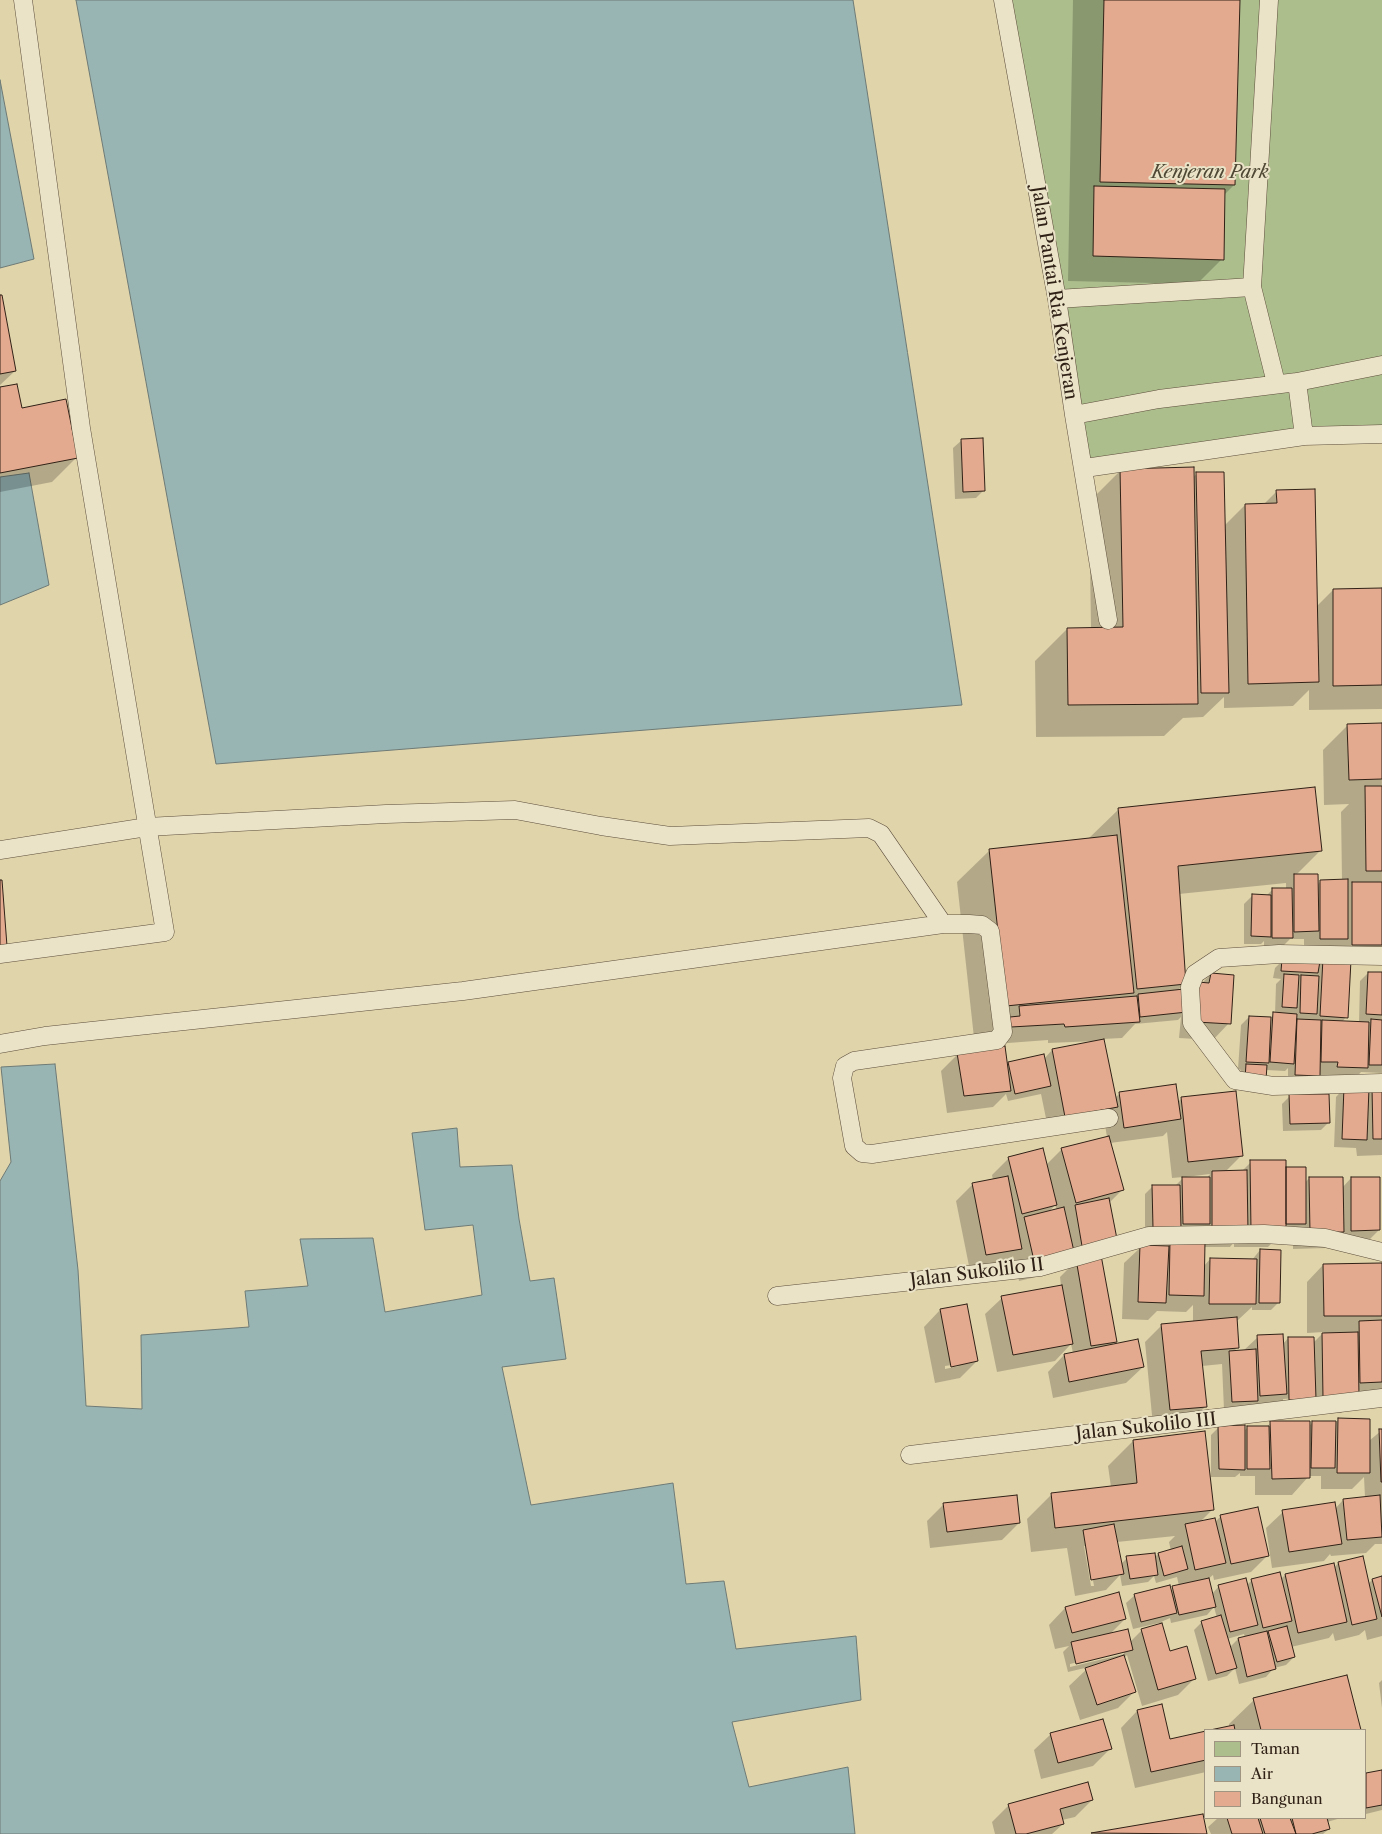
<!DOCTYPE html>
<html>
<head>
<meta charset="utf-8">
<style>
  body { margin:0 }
  #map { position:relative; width:1382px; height:1834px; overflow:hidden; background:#e0d4ab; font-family:"Libre Caslon Text",serif }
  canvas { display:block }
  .legend { position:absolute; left:1204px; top:1729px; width:162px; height:90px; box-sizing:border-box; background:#ebe3c8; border:1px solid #a09581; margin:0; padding:6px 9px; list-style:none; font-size:15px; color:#302116 }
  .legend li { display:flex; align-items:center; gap:10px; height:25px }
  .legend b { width:25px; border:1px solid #a09581 }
</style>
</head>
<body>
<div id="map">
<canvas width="1382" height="1834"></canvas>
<ul class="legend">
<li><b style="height:14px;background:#adbe8d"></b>Taman</li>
<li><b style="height:14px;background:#98b5b4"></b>Air</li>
<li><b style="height:14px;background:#e3aa8f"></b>Bangunan</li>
</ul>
</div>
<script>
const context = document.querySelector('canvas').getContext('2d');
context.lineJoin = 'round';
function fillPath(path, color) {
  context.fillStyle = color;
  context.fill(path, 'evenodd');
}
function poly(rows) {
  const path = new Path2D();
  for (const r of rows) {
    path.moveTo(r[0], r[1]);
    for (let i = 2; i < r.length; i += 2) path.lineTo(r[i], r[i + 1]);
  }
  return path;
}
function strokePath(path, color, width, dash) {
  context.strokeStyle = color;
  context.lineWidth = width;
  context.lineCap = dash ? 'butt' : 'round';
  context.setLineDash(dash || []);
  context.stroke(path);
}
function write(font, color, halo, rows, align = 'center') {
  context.font = font + ' "Libre Caslon Text",serif';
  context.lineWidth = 4;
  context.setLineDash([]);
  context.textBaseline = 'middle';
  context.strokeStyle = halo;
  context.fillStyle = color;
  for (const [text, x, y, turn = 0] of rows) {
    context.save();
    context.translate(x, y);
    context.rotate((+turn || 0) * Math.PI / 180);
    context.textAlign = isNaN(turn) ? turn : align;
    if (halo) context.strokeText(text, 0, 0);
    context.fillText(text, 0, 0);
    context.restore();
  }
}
fillPath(poly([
  [1003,0,1382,0,1382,434,1085,468]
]), '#adbe8d');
const water = poly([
  [76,0,853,0,962,705,216,764,76,0],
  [0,80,34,259,0,268,0,80],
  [29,473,49,585,0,605,0,477,29,473],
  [55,1064,78,1270,86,1406,142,1409,141,1335,249,1327,245,1291,308,1286,300,1239,373,1238,385,1312,482,1295,473,1225,425,1230,412,1133,457,1128,460,1167,512,1165,519,1219,530,1281,554,1278,566,1359,502,1367,531,1505,673,1483,686,1584,724,1581,736,1649,856,1636,861,1700,732,1722,749,1787,848,1767,855,1834,0,1834,0,1181,11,1162,1,1067,55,1064]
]);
fillPath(water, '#98b5b4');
strokePath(water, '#6e7a75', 1);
fillPath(poly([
  [1073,0,1239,0,1234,185,1224,195,1222,259,1197,284,1068,281],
  [0,296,15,371,0,385],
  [0,388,77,457,52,482,0,492],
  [962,440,984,490,976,498,955,499,953,448],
  [1121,470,1193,477,1197,474,1224,526,1245,505,1263,505,1277,491,1316,607,1333,590,1382,589,1382,709,1309,710,1309,690,1293,706,1224,708,1224,697,1203,717,1183,718,1164,736,1036,737,1035,661,1067,629,1091,628,1089,502],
  [1348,725,1382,725,1382,957,1349,961,1346,1017,1342,1022,1359,1023,1360,981,1368,973,1382,972,1382,1073,1361,1072,1350,1084,1288,1083,1288,1068,1285,1071,1266,1070,1265,1080,1238,1073,1241,1070,1238,1069,1241,1025,1249,1017,1269,1018,1275,1014,1276,984,1281,979,1273,978,1275,968,1283,960,1304,955,1304,939,1290,939,1283,946,1264,946,1264,941,1261,944,1244,944,1244,904,1252,896,1266,896,1272,890,1286,890,1286,883,1179,894,1184,984,1177,991,1202,983,1211,974,1229,1023,1213,1040,1179,1038,1181,1017,1178,1020,1135,1024,1122,1038,1103,1039,1115,1098,1120,1093,1178,1102,1182,1098,1241,1156,1225,1172,1241,1172,1251,1162,1285,1170,1305,1183,1309,1178,1342,1188,1351,1178,1379,1230,1362,1247,1334,1239,1326,1248,1293,1249,1293,1231,1284,1231,1268,1247,1234,1247,1234,1242,1230,1247,1204,1247,1204,1266,1210,1259,1252,1260,1260,1250,1279,1302,1271,1310,1252,1310,1252,1307,1238,1320,1236,1320,1238,1347,1233,1352,1243,1351,1258,1337,1283,1344,1288,1338,1313,1343,1324,1332,1307,1333,1307,1282,1323,1265,1382,1264,1382,1390,1356,1399,1341,1413,1307,1414,1224,1410,1222,1364,1202,1366,1206,1406,1189,1423,1153,1426,1145,1342,1162,1325,1193,1322,1193,1305,1186,1312,1157,1311,1148,1320,1122,1319,1124,1263,1141,1247,1166,1247,1171,1243,1145,1236,1145,1194,1153,1186,1174,1187,1184,1177,1172,1178,1167,1132,1163,1136,1110,1143,1122,1190,1109,1203,1100,1254,1115,1341,1111,1346,1143,1367,1126,1383,1053,1398,1048,1372,1064,1355,1073,1353,1071,1344,1055,1361,997,1372,985,1314,1002,1298,1061,1286,1060,1277,1077,1260,1068,1261,1057,1272,1019,1281,1013,1256,1004,1265,970,1271,956,1201,973,1184,993,1180,992,1175,1009,1158,1046,1165,1062,1149,1107,1137,1104,1119,1049,1133,1041,1094,1008,1101,1006,1094,993,1107,947,1113,941,1071,958,1054,1006,1066,1009,1063,1044,1059,1052,1050,1097,1041,1048,1043,1048,1040,995,1044,974,1038,957,882,990,850,1088,839,1119,809,1320,851,1296,875,1317,885,1321,881,1342,881,1341,812,1349,804,1324,805,1323,750],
  [1210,1174,1206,1179,1186,1178,1186,1177],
  [1055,1205,1057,1210,1049,1212],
  [1299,1398,1299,1401,1283,1401,1283,1399],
  [1344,1088,1367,1094,1372,1089,1382,1089,1382,1155,1357,1156,1356,1148,1334,1147,1336,1097],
  [1290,1096,1329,1122,1321,1130,1283,1131,1282,1104],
  [940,1310,977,1361,960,1378,935,1383,924,1327],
  [959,1364,959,1366,945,1369,945,1366],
  [1338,1420,1369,1441,1382,1430,1382,1544,1375,1544,1366,1553,1331,1556,1330,1554,1324,1561,1272,1568,1266,1528,1283,1512,1335,1509,1343,1500,1365,1498,1364,1477,1352,1489,1321,1489,1321,1476,1309,1476,1292,1495,1255,1495,1255,1476,1240,1476,1240,1473,1235,1477,1211,1477,1211,1435,1219,1427,1243,1432,1248,1427,1266,1427,1271,1423,1309,1426,1313,1422,1336,1422],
  [1204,1433,1213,1509,1200,1522,1215,1522,1221,1516,1267,1556,1251,1572,1214,1580,1213,1575,1208,1579,1212,1594,1219,1586,1247,1585,1252,1580,1281,1579,1285,1575,1333,1564,1334,1568,1338,1563,1362,1558,1368,1584,1372,1580,1382,1577,1382,1636,1367,1640,1365,1630,1359,1635,1335,1641,1333,1633,1329,1638,1291,1647,1294,1657,1286,1665,1274,1668,1266,1677,1239,1684,1235,1668,1227,1676,1208,1681,1194,1630,1202,1622,1217,1618,1214,1607,1207,1615,1171,1623,1170,1618,1161,1622,1169,1652,1195,1678,1178,1695,1142,1706,1127,1655,1124,1658,1135,1691,1118,1708,1080,1720,1069,1686,1089,1667,1068,1672,1063,1652,1069,1646,1055,1649,1049,1625,1065,1608,1125,1619,1109,1635,1130,1642,1142,1630,1160,1625,1159,1623,1133,1629,1126,1603,1135,1595,1170,1591,1179,1586,1177,1577,1156,1583,1154,1576,1148,1582,1122,1586,1120,1575,1106,1590,1075,1596,1067,1548,1031,1552,1027,1519,1052,1494,1111,1487,1108,1466,1133,1441],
  [1175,1536,1169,1542,1171,1551,1158,1554,1154,1558,1127,1558,1121,1564,1117,1542],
  [1084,1546,1087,1546,1094,1586,1091,1586],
  [1244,1634,1245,1638,1238,1639,1229,1648,1227,1639],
  [1124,1651,1124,1654,1070,1667,1070,1664],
  [944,1504,1019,1523,1002,1540,930,1548,927,1521],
  [1346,1677,1360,1730,1216,1730,1229,1727,1229,1724,1254,1700],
  [1382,1680,1382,1708,1379,1683],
  [1137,1711,1169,1741,1206,1733,1206,1772,1135,1788,1121,1728],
  [1051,1734,1110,1749,1093,1766,1041,1779,1034,1750],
  [1382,1771,1382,1810,1366,1814,1366,1774],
  [1092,1800,1075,1817,1062,1820,1063,1824,1052,1834,995,1834,992,1822,1009,1805],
  [1202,1815,1205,1834,1093,1834],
  [1218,1818,1321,1819,1341,1818,1327,1822,1329,1829,1323,1834,1211,1834,1208,1827]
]), '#0003');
const building = poly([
  [1104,0,1240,0,1235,185,1100,182,1104,0],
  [1094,186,1225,189,1224,260,1093,256,1094,186],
  [0,295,2,295,16,371,0,374,0,295],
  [17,384,22,408,66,399,78,458,0,473,0,387,17,384],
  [983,438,985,491,963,492,961,439,983,438],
  [1194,467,1198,704,1068,705,1067,628,1123,627,1120,469,1194,467],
  [1196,472,1224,472,1229,693,1201,693,1196,472],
  [1315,489,1319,682,1248,684,1245,504,1277,503,1276,490,1315,489],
  [1382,588,1382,685,1333,686,1333,589,1382,588],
  [1382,723,1382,779,1349,780,1347,724,1382,723],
  [1365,786,1382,786,1382,871,1366,871,1365,786],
  [1315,787,1322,851,1178,866,1186,984,1137,989,1118,808,1315,787],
  [1117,835,1134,993,1006,1006,989,849,1117,835],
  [1294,874,1318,874,1319,931,1294,932,1294,874],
  [1348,879,1348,939,1320,939,1320,880,1348,879],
  [0,880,2,880,7,946,0,946,0,880],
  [1352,882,1382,882,1382,945,1352,945,1352,882],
  [1272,888,1292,888,1293,938,1272,938,1272,888],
  [1252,894,1271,895,1271,937,1251,936,1252,894],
  [1323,958,1351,960,1348,1018,1320,1016,1323,958],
  [1282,959,1320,961,1318,973,1281,971,1282,959],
  [1368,972,1382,972,1382,1015,1366,1014,1368,972],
  [1211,973,1234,975,1231,1024,1196,1022,1198,982,1209,983,1211,973],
  [1284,974,1299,975,1297,1008,1282,1007,1284,974],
  [1301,975,1319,976,1317,1014,1300,1013,1301,975],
  [1184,989,1187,1012,1140,1017,1138,994,1184,989],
  [1137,996,1140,1022,1065,1027,1064,1024,1011,1027,1010,1017,1020,1016,1019,1006,1137,996],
  [1273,1012,1297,1014,1294,1064,1270,1062,1273,1012],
  [1249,1016,1271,1017,1269,1063,1246,1062,1249,1016],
  [1297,1019,1321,1020,1320,1076,1295,1075,1297,1019],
  [1371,1019,1382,1020,1382,1065,1369,1065,1371,1019],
  [1322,1020,1369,1022,1368,1068,1337,1067,1338,1062,1321,1062,1322,1020],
  [1104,1039,1118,1107,1065,1117,1052,1049,1104,1039],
  [1005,1046,1011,1091,964,1096,957,1053,1005,1046],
  [1044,1054,1051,1086,1015,1094,1008,1062,1044,1054],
  [1246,1064,1267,1065,1266,1080,1245,1079,1246,1064],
  [1176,1084,1181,1119,1124,1128,1119,1092,1176,1084],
  [1344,1087,1369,1088,1367,1140,1342,1139,1344,1087],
  [1372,1088,1382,1088,1382,1139,1373,1139,1372,1088],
  [1236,1091,1243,1156,1188,1162,1181,1097,1236,1091],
  [1289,1094,1329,1094,1330,1123,1290,1124,1289,1094],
  [1109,1136,1124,1190,1076,1203,1061,1148,1109,1136],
  [1043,1148,1057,1205,1022,1214,1008,1157,1043,1148],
  [1250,1160,1286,1160,1286,1231,1251,1231,1250,1160],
  [1286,1167,1306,1167,1306,1224,1286,1224,1286,1167],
  [1247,1170,1248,1231,1212,1231,1212,1171,1247,1170],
  [1008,1176,1022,1249,986,1255,972,1183,1008,1176],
  [1182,1177,1210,1177,1210,1224,1183,1224,1182,1177],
  [1309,1177,1343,1177,1344,1232,1310,1233,1309,1177],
  [1351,1177,1380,1177,1380,1230,1351,1231,1351,1177],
  [1152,1185,1180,1185,1181,1228,1153,1228,1152,1185],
  [1109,1198,1117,1239,1082,1246,1075,1205,1109,1198],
  [1064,1207,1075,1256,1035,1265,1024,1217,1064,1207],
  [1170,1241,1205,1242,1204,1296,1169,1295,1170,1241],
  [1140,1245,1169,1246,1166,1303,1138,1302,1140,1245],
  [1260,1249,1281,1250,1280,1303,1259,1303,1260,1249],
  [1101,1255,1117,1342,1091,1346,1076,1259,1101,1255],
  [1210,1258,1257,1259,1256,1304,1209,1304,1210,1258],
  [1382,1263,1382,1316,1324,1316,1323,1264,1382,1263],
  [1062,1285,1073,1344,1013,1355,1001,1296,1062,1285],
  [967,1304,978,1361,951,1367,940,1309,967,1304],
  [1237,1317,1239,1348,1201,1351,1207,1407,1170,1410,1161,1324,1237,1317],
  [1382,1320,1382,1382,1360,1383,1359,1321,1382,1320],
  [1358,1332,1359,1397,1323,1398,1322,1333,1358,1332],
  [1283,1334,1287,1394,1260,1396,1257,1335,1283,1334],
  [1288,1337,1314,1337,1316,1399,1289,1400,1288,1337],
  [1138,1339,1144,1367,1069,1382,1064,1354,1138,1339],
  [1256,1349,1258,1401,1232,1402,1229,1351,1256,1349],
  [1338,1418,1370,1419,1370,1473,1337,1473,1338,1418],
  [1270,1421,1310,1421,1310,1478,1272,1479,1270,1421],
  [1312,1421,1336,1421,1335,1468,1311,1468,1312,1421],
  [1245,1425,1245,1470,1219,1469,1218,1426,1245,1425],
  [1247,1426,1269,1426,1270,1469,1247,1469,1247,1426],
  [1379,1429,1382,1429,1382,1482,1381,1482,1379,1429],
  [1205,1431,1214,1510,1055,1528,1051,1493,1137,1483,1133,1440,1205,1431],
  [1017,1495,1020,1523,947,1532,943,1503,1017,1495],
  [1380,1495,1382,1537,1347,1540,1343,1499,1380,1495],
  [1335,1502,1342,1544,1289,1552,1282,1510,1335,1502],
  [1258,1507,1269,1556,1231,1564,1220,1515,1258,1507],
  [1215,1518,1226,1563,1195,1570,1185,1524,1215,1518],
  [1114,1524,1124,1574,1091,1580,1083,1530,1114,1524],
  [1182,1546,1188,1569,1164,1576,1158,1553,1182,1546],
  [1155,1553,1158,1575,1130,1579,1126,1556,1155,1553],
  [1363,1556,1377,1619,1352,1625,1338,1562,1363,1556],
  [1334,1563,1347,1622,1298,1633,1285,1574,1334,1563],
  [1280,1572,1292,1621,1263,1628,1251,1579,1280,1572],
  [1382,1576,1382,1617,1372,1579,1382,1576],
  [1209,1578,1216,1607,1179,1615,1172,1586,1209,1578],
  [1246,1578,1258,1625,1230,1632,1218,1585,1246,1578],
  [1170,1585,1177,1613,1141,1622,1134,1594,1170,1585],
  [1119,1592,1126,1619,1072,1633,1065,1607,1119,1592],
  [1221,1615,1237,1668,1216,1674,1201,1621,1221,1615],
  [1162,1623,1170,1651,1187,1646,1196,1679,1158,1690,1141,1629,1162,1623],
  [1287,1626,1295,1657,1277,1662,1268,1631,1287,1626],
  [1128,1629,1133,1650,1076,1664,1071,1642,1128,1629],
  [1267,1631,1276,1669,1247,1677,1238,1638,1267,1631],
  [1124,1655,1136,1692,1097,1705,1085,1668,1124,1655],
  [1347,1675,1361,1730,1261,1730,1253,1698,1347,1675],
  [1162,1704,1170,1739,1206,1731,1206,1760,1151,1772,1137,1710,1162,1704],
  [1103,1719,1112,1749,1058,1763,1050,1733,1103,1719],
  [1234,1725,1235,1730,1210,1730,1234,1725],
  [1382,1770,1382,1805,1366,1808,1366,1773,1382,1770],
  [1088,1782,1093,1800,1060,1809,1064,1824,1026,1834,1016,1834,1008,1804,1088,1782],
  [1203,1814,1207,1834,1091,1833,1203,1814],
  [1227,1818,1258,1818,1263,1834,1232,1834,1227,1818],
  [1260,1818,1290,1818,1296,1834,1265,1834,1260,1818],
  [1292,1818,1327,1818,1330,1829,1312,1834,1296,1834,1292,1818]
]);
fillPath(building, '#e3aa8f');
strokePath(building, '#302116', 1);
const service = poly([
  [1003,0,1057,299,1074,415,1159,399,1297,382,1382,365],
  [1269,0,1252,287,1276,383],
  [1057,299,1252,287],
  [1297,382,1304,436],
  [1074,415,1108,620],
  [1085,468,1304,436,1382,434],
  [0,850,147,827,386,814,515,810,601,826,670,836,869,828,881,834,943,924],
  [0,954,165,932,81,428,23,0],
  [1382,956,1279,954,1219,958,1195,974,1190,987,1192,1023,1235,1080,1273,1086,1382,1083],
  [0,1044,45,1036,463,991,943,924,969,924,982,925,990,931,1003,1032,997,1040,854,1061,845,1066,842,1078,854,1146,862,1153,872,1154,1109,1118],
  [777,1296,1040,1267,1149,1236,1264,1234,1325,1238,1382,1252],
  [910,1455,1382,1398]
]);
strokePath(service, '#5c4e3b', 19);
strokePath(service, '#ebe3c8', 18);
write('italic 18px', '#4f4834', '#ebe3c8', [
  ["Kenjeran Park",1210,173]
]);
write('18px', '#302116', '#ebe3c8', [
  ["Jalan Pantai Ria Kenjeran",1054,293,81],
  ["Jalan Sukolilo II",977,1273,-7],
  ["Jalan Sukolilo III",1146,1427,-6]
]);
</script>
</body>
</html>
